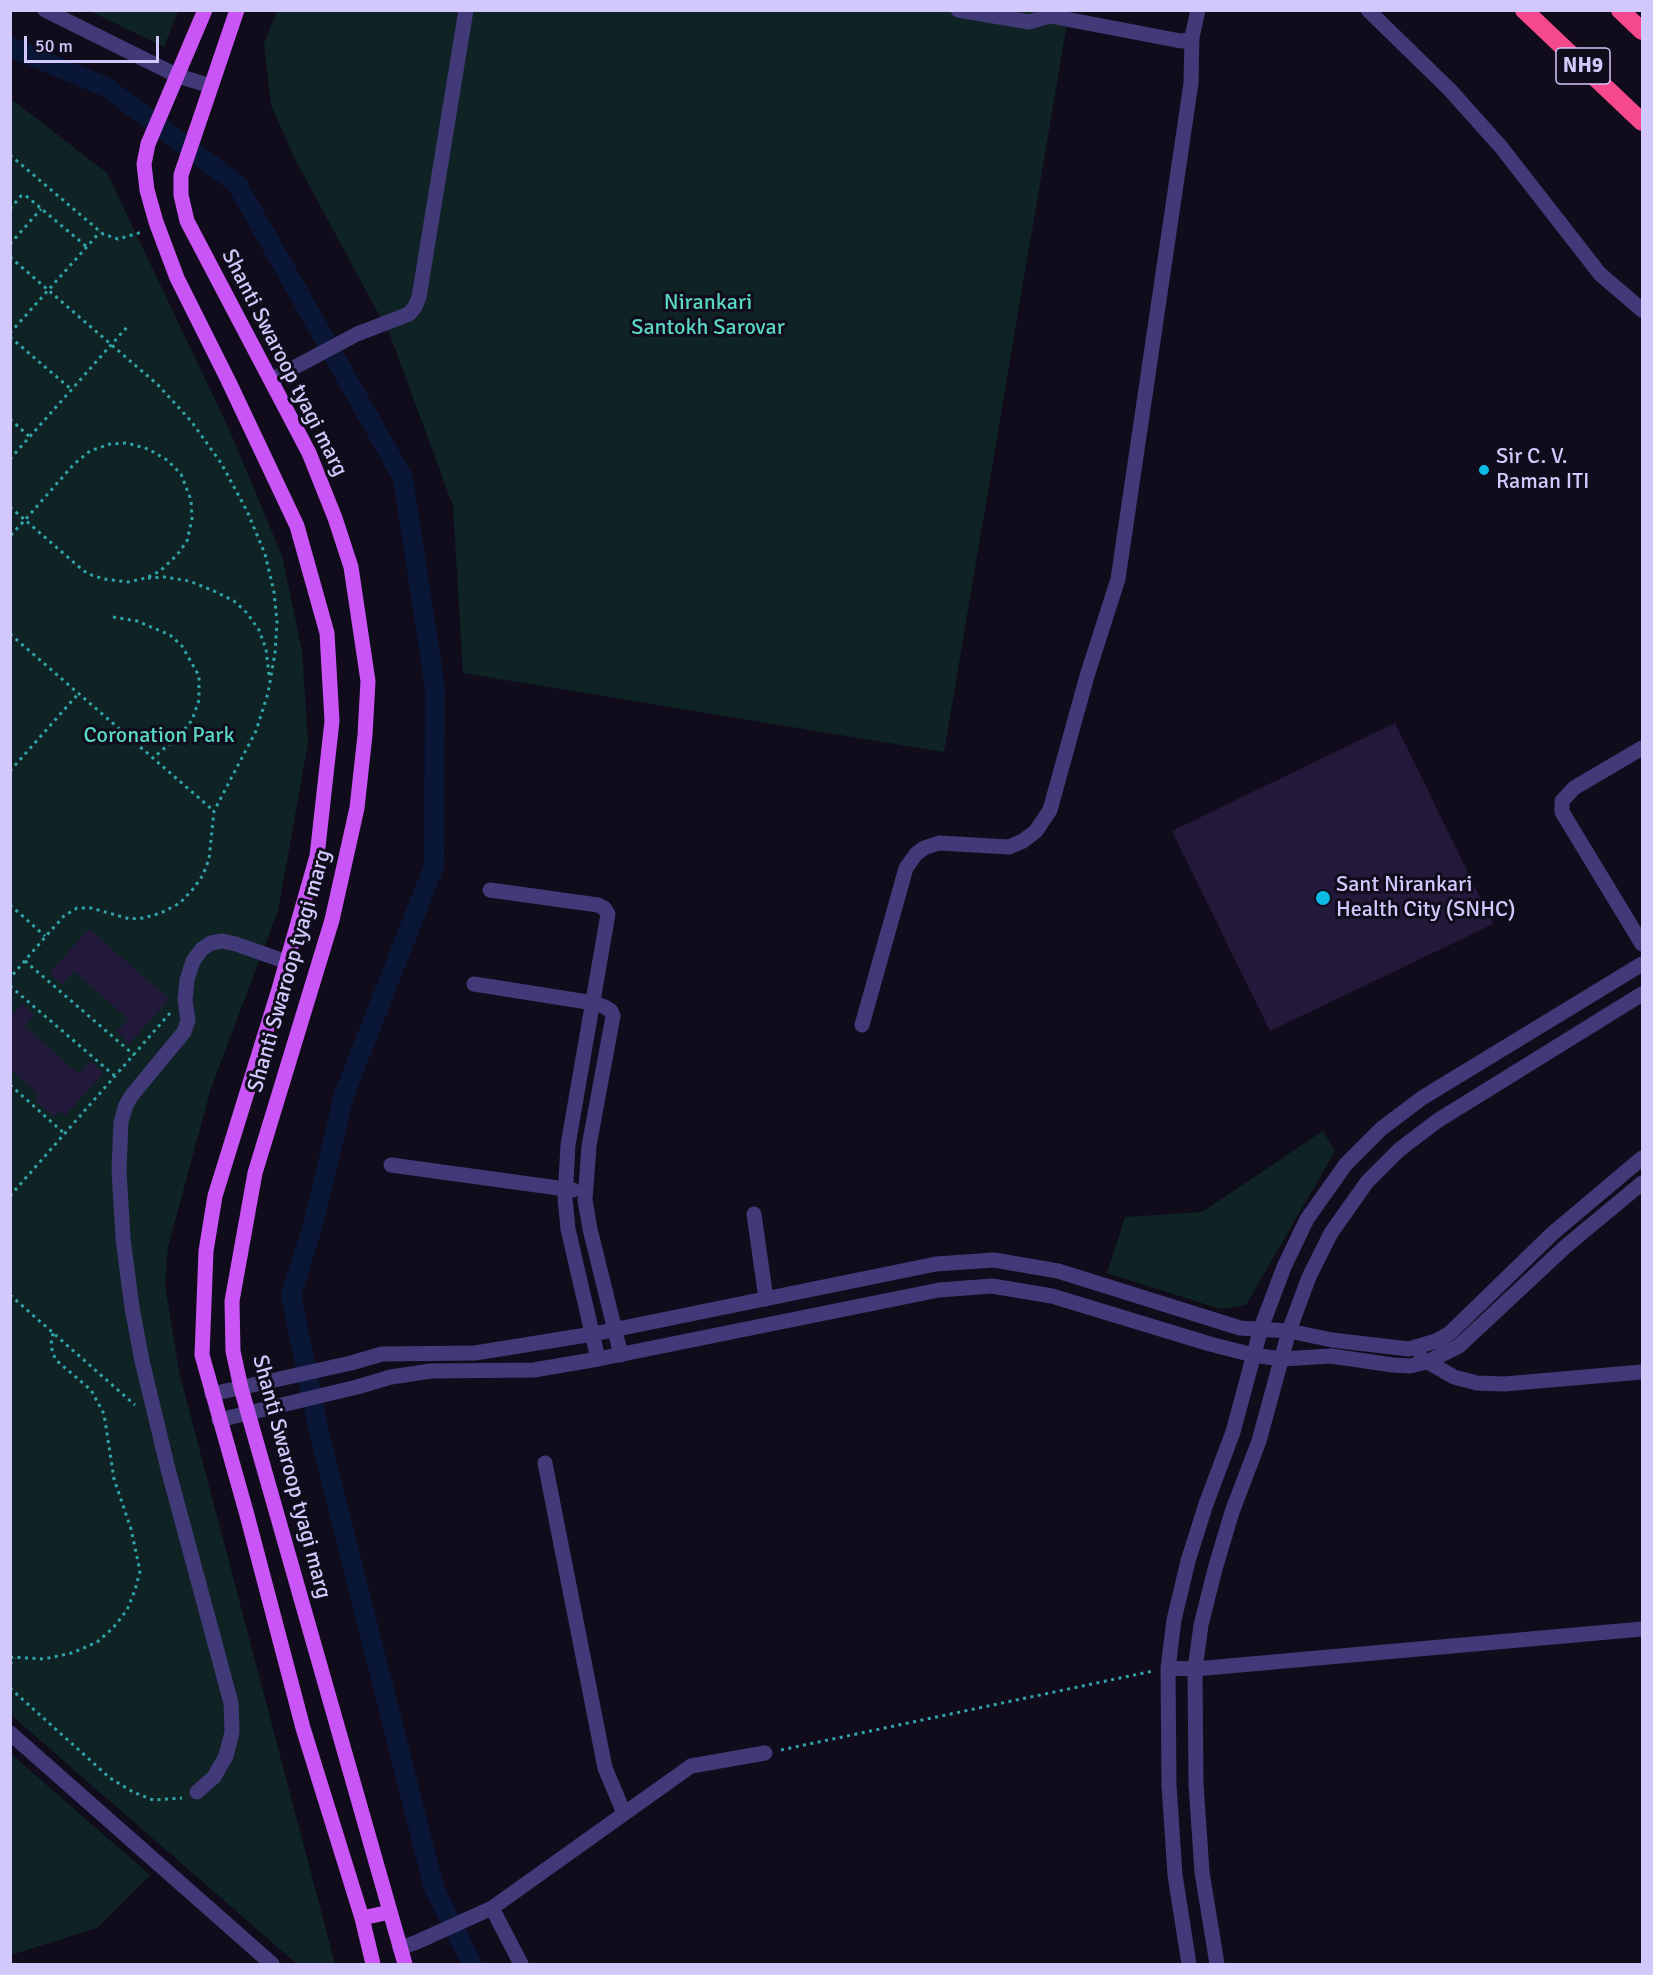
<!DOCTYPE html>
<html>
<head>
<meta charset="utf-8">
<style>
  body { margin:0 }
  #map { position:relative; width:1653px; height:1975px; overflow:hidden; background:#100c1b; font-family:Signika,sans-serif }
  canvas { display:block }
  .frame { position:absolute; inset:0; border:12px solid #d3c8fc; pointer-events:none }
  .scale { position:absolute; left:24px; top:36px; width:135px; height:27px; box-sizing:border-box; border:3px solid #d3c8fc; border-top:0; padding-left:8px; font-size:18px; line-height:21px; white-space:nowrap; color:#d3c8fc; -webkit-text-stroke:4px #100c1b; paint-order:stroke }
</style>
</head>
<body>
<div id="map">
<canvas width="1653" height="1975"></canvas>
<div class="frame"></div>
<div class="scale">50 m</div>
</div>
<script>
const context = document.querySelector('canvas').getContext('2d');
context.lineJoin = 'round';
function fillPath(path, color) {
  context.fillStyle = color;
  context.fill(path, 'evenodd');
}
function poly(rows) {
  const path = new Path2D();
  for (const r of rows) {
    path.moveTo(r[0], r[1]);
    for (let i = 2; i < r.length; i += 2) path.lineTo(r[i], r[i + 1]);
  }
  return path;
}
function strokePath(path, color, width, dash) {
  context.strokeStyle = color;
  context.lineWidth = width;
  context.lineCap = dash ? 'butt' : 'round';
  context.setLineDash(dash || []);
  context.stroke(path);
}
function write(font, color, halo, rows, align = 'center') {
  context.font = font + ' Signika,sans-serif';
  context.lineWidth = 6;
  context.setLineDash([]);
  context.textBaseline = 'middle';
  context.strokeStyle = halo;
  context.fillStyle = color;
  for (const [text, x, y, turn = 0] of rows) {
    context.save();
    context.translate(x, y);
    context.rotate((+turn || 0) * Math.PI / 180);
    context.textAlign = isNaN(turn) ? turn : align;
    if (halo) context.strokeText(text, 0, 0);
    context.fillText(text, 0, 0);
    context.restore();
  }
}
fillPath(poly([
  [277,10,1069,11,944,752,463,673,453,506,390,335,295,159,271,105,264,44],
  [90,11,178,10,178,11,164,47],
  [11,99,107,173,229,429,282,556,302,651,308,743,278,911,211,1088,168,1247,165,1285,179,1372,335,1964,297,1964,11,1715],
  [1323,1131,1335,1151,1246,1305,1220,1309,1107,1273,1125,1217,1202,1212],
  [10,1753,150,1875,97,1928,11,1955]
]), '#0f2324');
strokePath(poly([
  [10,47,106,87,237,184,403,478,435,688,434,866,344,1095,313,1225,291,1295,319,1432,434,1888,472,1964]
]), '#0a1635', 20);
fillPath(poly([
  [1395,723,1493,924,1270,1031,1172,831],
  [89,929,169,999,130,1043,117,1031,128,1019,74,971,62,985,49,973],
  [22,1004,34,1015,24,1026,79,1074,90,1061,103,1073,65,1116,59,1110,54,1117,35,1100,39,1095,10,1069,10,1017]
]), '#23193b');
strokePath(poly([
  [10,155,103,234,118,239,142,232],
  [10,209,21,196,25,195,87,247],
  [10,244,41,209],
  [10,257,158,385,191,421,221,463,247,511,265,554,274,592,277,622,275,653,268,693,256,731,214,811,209,859,203,875,193,889,180,903,161,913,143,918,130,919,91,908,77,908,64,916,46,936,10,978],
  [10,333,100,232],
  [10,337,72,390],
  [10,419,30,437],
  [10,459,127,327],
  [10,507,25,520,78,566,88,574,104,579,128,582,146,578,160,571,177,555,187,541,192,519,191,500,181,474,167,460,148,449,127,443,110,444,90,451,74,464,25,520,10,536],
  [148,578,165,577,189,581,214,591,234,601,247,613,259,630,266,649,269,675],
  [113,617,137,621,170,635,182,646,199,676,199,700,192,720,180,735,153,758],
  [10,634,214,811],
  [10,771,78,694],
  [10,905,45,936],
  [25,961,134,1055],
  [10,986,116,1077],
  [10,1085,65,1134],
  [10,1196,171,1012],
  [10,1295,135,1405],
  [10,1657,44,1659,72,1653,97,1642,113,1628,127,1610,135,1590,140,1571,131,1529,114,1479,104,1414,91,1390,57,1361,53,1354,51,1344,53,1333],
  [10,1664,15,1658],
  [10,1688,110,1778,133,1792,153,1800,182,1798],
  [781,1750,1153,1671]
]), '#32a3a7', 3, [3, 4.5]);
strokePath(poly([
  [45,10,178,76,211,86],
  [958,10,1029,22,1050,16],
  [1044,10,1050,16,1181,41,1188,40,1192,37,1198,10],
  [1368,10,1450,90,1501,147,1600,274,1642,310],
  [271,380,357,334,409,314,415,307,419,297,466,10],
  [1642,748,1574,788,1562,801,1562,812,1642,944],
  [490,890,598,905,604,908,608,914,568,1145,565,1198,568,1229,598,1359],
  [474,984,594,1003,605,1007,611,1011,613,1016,589,1146,585,1200,590,1229,621,1355],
  [862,1025,906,868,916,854,924,848,939,843,1009,847,1023,841,1036,831,1050,810,1087,676,1118,579,1191,83,1192,37],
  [391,1165,573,1190],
  [754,1214,766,1299],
  [1421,1358,1454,1377,1477,1383,1504,1384,1642,1372],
  [212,1394,351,1363,382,1354,475,1353,593,1334,936,1264,994,1260,1058,1271,1240,1328,1289,1331,1332,1340,1409,1349,1436,1341,1450,1333,1553,1233,1642,1158],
  [219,1420,357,1387,391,1377,431,1371,534,1370,598,1359,939,1290,992,1286,1052,1296,1210,1344,1253,1355,1282,1359,1331,1356,1393,1365,1410,1366,1427,1362,1459,1346,1565,1247,1642,1183],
  [545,1463,605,1768,624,1813],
  [1168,1668,1195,1669,1642,1629],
  [10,1733,272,1964],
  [197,1792,214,1777,226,1756,232,1732,231,1703,168,1469,142,1361,132,1308,123,1238,119,1170,121,1122,126,1105,132,1095,184,1032,188,1020,185,1000,187,980,193,961,202,949,211,943,222,941,236,944,287,962],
  [400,1948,417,1942,492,1908],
  [521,1964,492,1908,691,1766,765,1753],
  [1189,1964,1175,1875,1169,1785,1168,1668,1174,1620,1188,1561,1206,1504,1233,1432,1261,1328,1284,1267,1307,1219,1346,1164,1381,1129,1422,1098,1642,964],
  [1217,1964,1202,1872,1196,1784,1195,1669,1201,1625,1215,1569,1232,1512,1259,1441,1289,1331,1309,1277,1331,1233,1367,1182,1399,1150,1437,1121,1642,994]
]), '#413978', 15);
strokePath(poly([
  [205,10,148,144,144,164,147,190,156,222,177,278,228,380,297,526,327,633,332,721,317,856,279,989,215,1196,206,1251,202,1355,247,1515,303,1728,362,1918,373,1964],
  [237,10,181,175,181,195,187,221,309,453,335,518,351,567,368,681,365,735,357,808,332,920,255,1173,232,1301,233,1351,241,1388,405,1964],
  [362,1918,390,1912]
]), '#ca55f7', 15);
strokePath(poly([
  [1524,10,1642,122],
  [1620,10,1642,31]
]), '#f6498c', 18);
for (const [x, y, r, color] of [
  [1484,470,6,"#0bbbe6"],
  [1323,898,8,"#0bbbe6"]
]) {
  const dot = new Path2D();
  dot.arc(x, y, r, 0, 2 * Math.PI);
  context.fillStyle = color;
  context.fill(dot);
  strokePath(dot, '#100c1b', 2);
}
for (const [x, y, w] of [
  [1583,66,54]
]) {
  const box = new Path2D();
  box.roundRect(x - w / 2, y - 18, w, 36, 4.5);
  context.fillStyle = '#100c1b';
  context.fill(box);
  strokePath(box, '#d3c8fc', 1.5);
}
write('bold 21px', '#d3c8fc', null, [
  ["NH9",1583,66]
]);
write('22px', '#59d7c4', '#100c1b', [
  ["Nirankari",708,303],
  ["Santokh Sarovar",708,328],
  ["Coronation Park",159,736]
]);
write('22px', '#d3c8fc', '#100c1b', [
  ["Shanti Swaroop tyagi marg",284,363,63],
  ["Shanti Swaroop tyagi marg",290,971,-74],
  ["Shanti Swaroop tyagi marg",291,1477,75]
]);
write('22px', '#d3c8fc', '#100c1b', [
  ["Sir C. V.",1496,457],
  ["Raman ITI",1496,482],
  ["Sant Nirankari",1336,885],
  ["Health City (SNHC)",1336,910]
], 'left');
</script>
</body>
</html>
